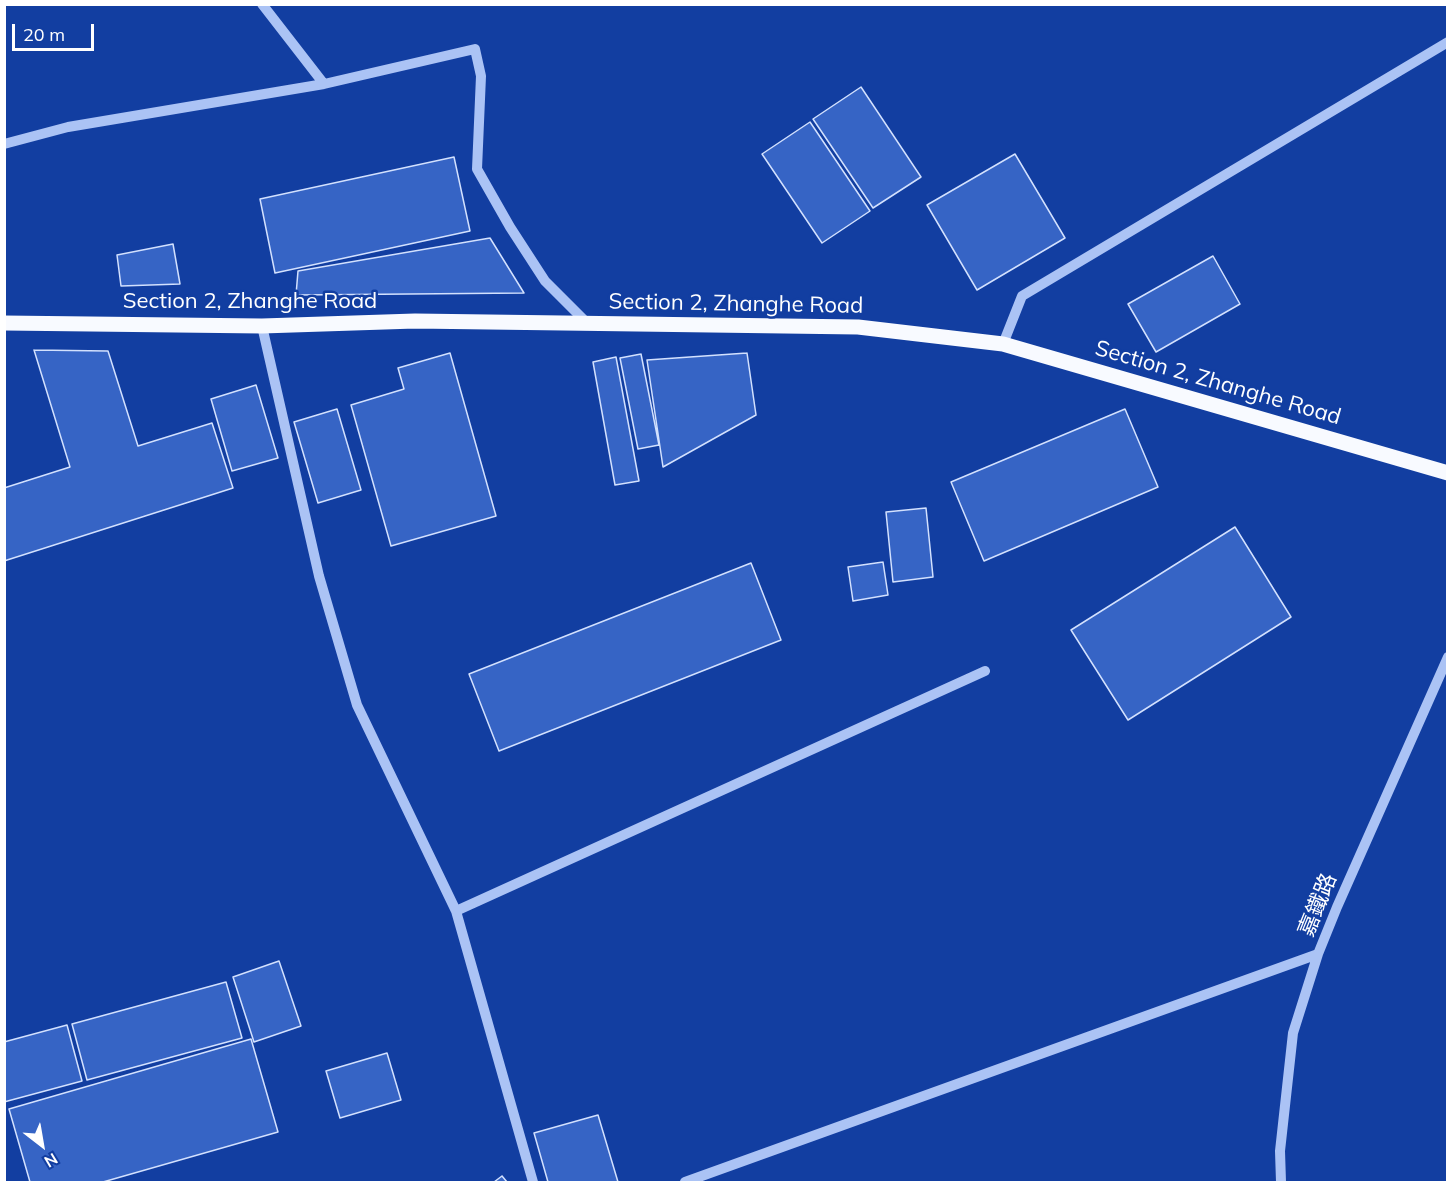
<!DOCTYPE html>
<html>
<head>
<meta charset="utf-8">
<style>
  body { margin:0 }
  #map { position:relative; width:1452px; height:1187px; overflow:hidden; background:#123ea1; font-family:Mulish,sans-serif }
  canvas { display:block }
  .frame { position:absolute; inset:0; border:6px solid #fff; pointer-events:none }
  .north { position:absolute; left:12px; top:1115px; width:60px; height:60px; -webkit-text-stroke:4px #123ea1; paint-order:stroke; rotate:149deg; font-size:16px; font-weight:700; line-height:24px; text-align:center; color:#fff }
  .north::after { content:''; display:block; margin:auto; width:21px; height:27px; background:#fff; clip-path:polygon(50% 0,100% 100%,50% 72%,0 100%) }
  .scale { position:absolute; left:12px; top:24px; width:82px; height:27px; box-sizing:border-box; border:3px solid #fff; border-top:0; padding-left:8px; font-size:18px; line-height:21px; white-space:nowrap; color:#fff; -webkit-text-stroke:4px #123ea1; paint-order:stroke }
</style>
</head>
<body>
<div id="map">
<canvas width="1452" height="1187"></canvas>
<div class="frame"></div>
<div class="north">N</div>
<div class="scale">20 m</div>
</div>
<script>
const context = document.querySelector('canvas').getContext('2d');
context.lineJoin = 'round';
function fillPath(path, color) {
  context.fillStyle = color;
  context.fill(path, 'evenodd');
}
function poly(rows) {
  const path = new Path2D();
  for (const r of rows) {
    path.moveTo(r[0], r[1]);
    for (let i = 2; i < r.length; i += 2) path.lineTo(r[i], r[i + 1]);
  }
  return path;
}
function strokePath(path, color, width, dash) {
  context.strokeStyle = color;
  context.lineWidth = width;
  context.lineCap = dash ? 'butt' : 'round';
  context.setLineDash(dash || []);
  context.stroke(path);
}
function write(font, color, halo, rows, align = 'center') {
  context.font = font + ' Mulish,"Noto Sans TC",sans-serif';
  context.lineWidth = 5;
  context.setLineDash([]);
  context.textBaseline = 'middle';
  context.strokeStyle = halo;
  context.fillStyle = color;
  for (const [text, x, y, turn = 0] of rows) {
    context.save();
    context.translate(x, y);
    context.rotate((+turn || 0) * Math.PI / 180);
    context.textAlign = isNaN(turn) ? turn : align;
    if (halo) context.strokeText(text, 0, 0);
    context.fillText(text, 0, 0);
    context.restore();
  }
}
const building = poly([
  [861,87,921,177,873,208,813,119,861,87],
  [810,122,870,211,822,243,762,154,810,122],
  [1015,154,1065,238,977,290,927,205,1015,154],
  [454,157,470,231,275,273,260,199,454,157],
  [490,238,524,293,296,295,298,271,490,238],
  [173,244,180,284,121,286,117,255,173,244],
  [1213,256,1240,304,1156,352,1128,304,1213,256],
  [34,350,108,351,138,446,212,423,233,488,4,561,4,488,70,467,34,350],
  [450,353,496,516,391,546,351,405,404,389,398,368,450,353],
  [747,353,756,415,663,467,647,360,747,353],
  [641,354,659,445,638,449,620,358,641,354],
  [616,357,639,481,615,485,593,362,616,357],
  [256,385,278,458,232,471,211,399,256,385],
  [337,409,361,490,318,503,294,422,337,409],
  [1125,409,1158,487,984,561,951,482,1125,409],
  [926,508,933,577,893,582,886,512,926,508],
  [1235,527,1291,617,1128,720,1071,630,1235,527],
  [883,562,888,595,853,601,848,567,883,562],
  [751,563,781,640,499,751,469,674,751,563],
  [279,961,301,1026,254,1042,233,977,279,961],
  [226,982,242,1038,87,1080,72,1024,226,982],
  [67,1025,82,1081,4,1102,4,1042,67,1025],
  [251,1039,278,1132,103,1182,30,1182,9,1109,251,1039],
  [387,1053,401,1100,340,1118,326,1071,387,1053],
  [598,1115,618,1182,548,1182,534,1133,598,1115],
  [502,1176,507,1182,494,1182,502,1176]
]);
fillPath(building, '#3664c5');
strokePath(building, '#d3e1fe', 1.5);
strokePath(poly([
  [262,4,324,84],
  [4,144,68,127,324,84,475,49,481,76,477,169,510,227,545,281,587,323],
  [262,326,319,576,357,705,456,911,533,1182],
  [1003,344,1022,296,1448,42],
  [456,911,985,671],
  [685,1182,1318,954],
  [1281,1182,1280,1151,1293,1033,1318,954,1337,907,1448,657]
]), '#abc3f5', 10);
strokePath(poly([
  [4,323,262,326,415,321,858,327,1003,344,1448,473]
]), '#f8faff', 15);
write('22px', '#fff', '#123ea1', [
  ["Section 2, Zhanghe Road",250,301],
  ["Section 2, Zhanghe Road",736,304,1],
  ["Section 2, Zhanghe Road",1218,383,16],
  ["嘉鐵路",1318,905,-68]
]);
</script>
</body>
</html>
